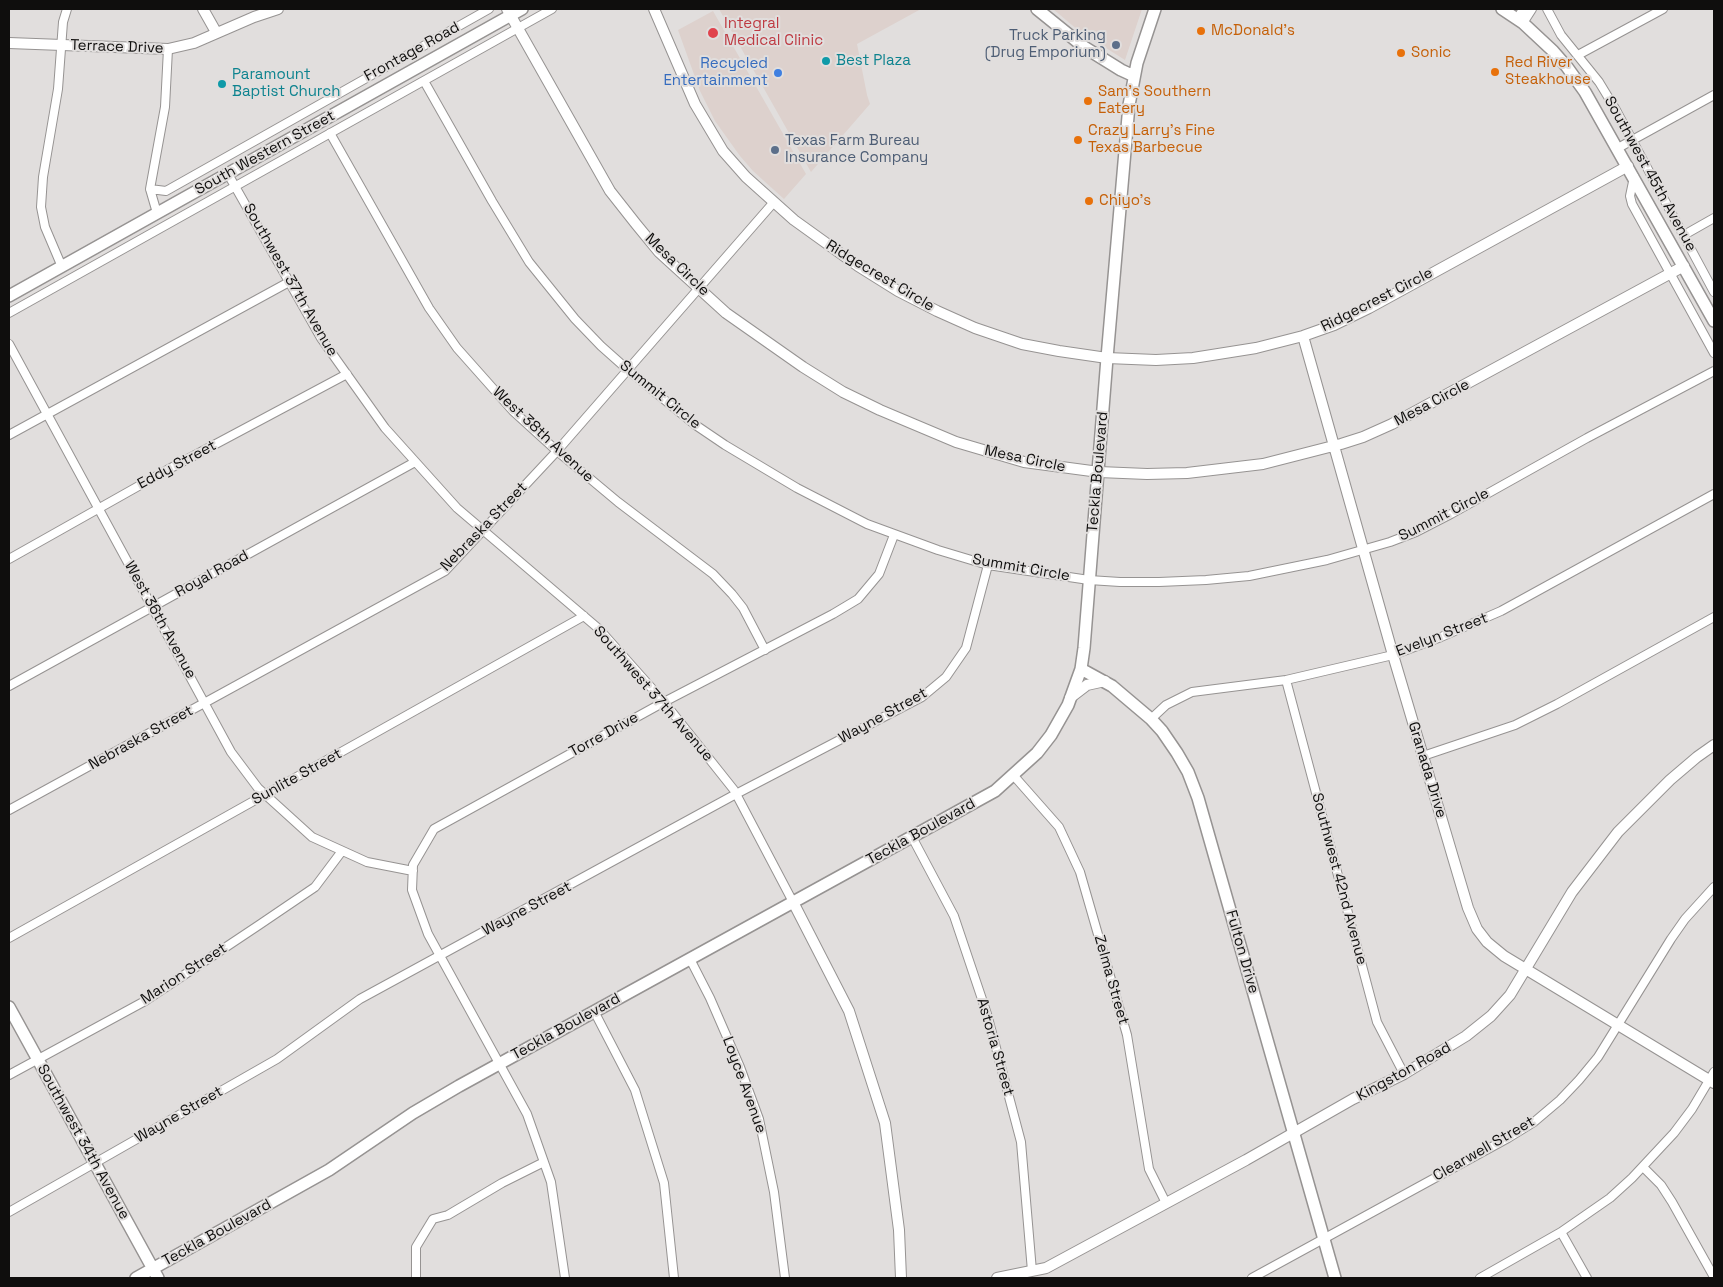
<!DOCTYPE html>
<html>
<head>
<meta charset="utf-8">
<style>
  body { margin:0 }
  #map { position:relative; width:1723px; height:1287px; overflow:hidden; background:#e1dedd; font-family:"Space Grotesk",sans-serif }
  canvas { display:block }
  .frame { position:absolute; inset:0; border:10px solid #0f0e0d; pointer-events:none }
</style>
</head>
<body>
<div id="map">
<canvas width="1723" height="1287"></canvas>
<div class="frame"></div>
</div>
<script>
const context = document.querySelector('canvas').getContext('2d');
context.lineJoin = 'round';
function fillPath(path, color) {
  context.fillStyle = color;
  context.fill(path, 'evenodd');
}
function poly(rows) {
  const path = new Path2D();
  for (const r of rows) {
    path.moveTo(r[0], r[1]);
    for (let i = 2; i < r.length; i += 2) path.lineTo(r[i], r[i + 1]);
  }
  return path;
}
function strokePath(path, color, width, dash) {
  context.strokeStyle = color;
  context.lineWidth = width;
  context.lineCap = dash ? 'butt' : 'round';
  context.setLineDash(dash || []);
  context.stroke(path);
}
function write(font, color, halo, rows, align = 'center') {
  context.font = font + ' "Space Grotesk",sans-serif';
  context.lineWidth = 4;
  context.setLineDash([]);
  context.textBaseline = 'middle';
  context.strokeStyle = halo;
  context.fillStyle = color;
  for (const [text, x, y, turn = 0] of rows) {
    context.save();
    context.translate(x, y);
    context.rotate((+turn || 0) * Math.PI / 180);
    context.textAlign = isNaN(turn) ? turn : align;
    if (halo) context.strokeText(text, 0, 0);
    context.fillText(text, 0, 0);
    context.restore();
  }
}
fillPath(poly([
  [719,9,921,9,857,44,867,95,870,104,811,172],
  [1053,9,1142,9,1125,60,1079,31],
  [713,11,806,174,784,199,753,171,740,156,715,121,700,91,678,30]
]), '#ddd1cd');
const minor = poly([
  [1547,9,1561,35,1599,82,1616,110,1714,292],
  [1517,19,1523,9],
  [1523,23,1532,9],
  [1578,55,1663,9],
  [424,81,492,201,529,262,575,319,601,346,628,370,694,424,725,445,797,488,867,524,938,550,988,565,1089,580,1120,582,1159,582,1206,580,1249,576,1327,560,1390,542,1416,532,1451,514,1587,438,1714,371],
  [330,133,429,308,457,348,513,411,557,451,618,502,713,574,732,594,743,608,765,650],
  [1618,148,1714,95],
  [228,174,321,338,385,428,457,508,599,629,664,702,734,790,793,902],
  [1634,177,1630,196,1632,204,1714,353],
  [150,189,166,191,489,9],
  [157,213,150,189,165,107,168,49],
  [1684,235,1714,218],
  [62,267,45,227,41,207,43,177,58,89,63,22,67,9],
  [9,313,552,9],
  [9,344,231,752,258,788,312,837,367,862,413,871],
  [9,435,289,282],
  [9,559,167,470,347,374],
  [1286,680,1377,1022,1404,1074],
  [9,686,415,462],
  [1151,719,1166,705,1192,692,1286,680,1393,655,1441,637,1501,611,1714,494],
  [1423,756,1515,725,1557,704,1714,617],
  [1014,776,1059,827,1080,872,1127,1035,1149,1169,1166,1203],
  [9,810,445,571,557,451,774,202],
  [912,837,954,916,987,1014,1021,1142,1032,1271],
  [9,938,584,616],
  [690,959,710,998,740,1067,759,1119,774,1192,785,1278],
  [594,1011,635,1090,664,1183,674,1278],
  [9,1075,145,1001,259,925,315,887,342,851],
  [1643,1167,1661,1185,1672,1202,1714,1277],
  [9,1212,277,1059,360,999,736,794,922,697,946,677,966,648,988,565],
  [1561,1232,1587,1278],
  [416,1278,416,1247,433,1219,448,1215,502,1183,544,1162],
  [565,1278,551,1182,527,1114,428,934,412,890,413,865,434,829,664,702,833,614,858,599,879,574,894,535],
  [1252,1278,1508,1138,1534,1122,1560,1100,1579,1080,1598,1057,1671,939,1685,919,1714,887],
  [1480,1278,1561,1232,1610,1198,1632,1178,1674,1133,1692,1109,1714,1072]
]);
const tertiary = poly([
  [203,9,216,32],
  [507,9,610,191,636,224,659,252,726,313,803,367,843,392,880,410,956,442,1024,462,1099,472,1147,474,1187,473,1263,464,1341,444,1363,437,1392,424,1684,266],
  [654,9,695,104,723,151,746,177,794,220,858,266,898,291,937,311,975,328,1022,344,1059,351,1107,358,1156,360,1193,358,1256,348,1303,336,1334,325,1369,308,1628,166],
  [9,43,168,49,194,43,254,17,278,9],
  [1303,336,1393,655,1468,908,1477,929,1487,942,1504,956,1714,1083],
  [1070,698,1087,685,1105,681],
  [793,902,849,1011,885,1123,899,1230,901,1278],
  [997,1278,1046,1268,1246,1160,1353,1099,1404,1074,1466,1036,1491,1016,1510,995,1572,892,1618,832,1670,780,1697,757,1714,745]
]);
const secondary = poly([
  [1037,9,1084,47,1121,70,1134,76],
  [1502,9,1523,23,1553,51,1567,67,1585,92,1714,321],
  [9,296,522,9],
  [1081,669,1112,686,1151,719,1162,731,1177,753,1188,772,1198,798,1335,1278],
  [9,1007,158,1278],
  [136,1278,329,1170,413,1113,459,1086,995,791,1037,753,1051,735,1068,705,1081,669,1084,648,1107,358,1129,105,1137,63,1155,9]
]);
strokePath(minor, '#969392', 10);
strokePath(tertiary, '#969392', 12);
strokePath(secondary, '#969392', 14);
strokePath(minor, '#fff', 8);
strokePath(tertiary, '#fff', 10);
strokePath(secondary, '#fff', 11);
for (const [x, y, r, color] of [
  [1201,31,5,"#e8710a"],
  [713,33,6,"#e0444e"],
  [1116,45,5,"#5c6f8a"],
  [1401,53,5,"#e8710a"],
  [826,61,5,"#0f9aa8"],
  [1495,72,5,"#e8710a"],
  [778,73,5,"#3f7fe0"],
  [222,84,5,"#0f9aa8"],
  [1088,101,5,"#e8710a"],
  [1078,140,5,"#e8710a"],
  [775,150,5,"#5c6f8a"],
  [1089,201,5,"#e8710a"]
]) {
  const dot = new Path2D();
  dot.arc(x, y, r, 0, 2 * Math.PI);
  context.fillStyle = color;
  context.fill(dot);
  strokePath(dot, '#e1dedd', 2);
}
write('15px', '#be3a42', '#e1dedd', [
  ["Integral",724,24],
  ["Medical Clinic",724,41]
], 'left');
write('15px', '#c56008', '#e1dedd', [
  ["McDonald's",1211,31],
  ["Sonic",1411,53],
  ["Red River",1505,63],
  ["Steakhouse",1505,80],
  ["Sam's Southern",1098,92],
  ["Eatery",1098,109],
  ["Crazy Larry's Fine",1088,131],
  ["Texas Barbecue",1088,148],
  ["Chiyo's",1099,201]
], 'left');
write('15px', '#4e5e75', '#e1dedd', [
  ["Truck Parking",1106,36],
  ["(Drug Emporium)",1106,53],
  ["Texas Farm Bureau",785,141,"left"],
  ["Insurance Company",785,158,"left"]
], 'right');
write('15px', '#0f0e0d', '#e1dedd', [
  ["Terrace Drive",117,47,2],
  ["Frontage Road",412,52,-29],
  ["South Western Street",265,153,-29],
  ["Southwest 45th Avenue",1650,174,61],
  ["Mesa Circle",677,265,44],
  ["Ridgecrest Circle",880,276,31],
  ["Southwest 37th Avenue",290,280,60],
  ["Ridgecrest Circle",1377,300,-27],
  ["Summit Circle",660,395,39],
  ["Mesa Circle",1432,403,-28],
  ["West 38th Avenue",543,435,43],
  ["Mesa Circle",1025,459,12],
  ["Eddy Street",177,465,-28],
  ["Teckla Boulevard",1098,472,-85],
  ["Summit Circle",1444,515,-27],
  ["Nebraska Street",484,527,-46],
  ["Summit Circle",1021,568,10],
  ["Royal Road",212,574,-29],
  ["West 36th Avenue",160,620,61],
  ["Evelyn Street",1442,635,-21],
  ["Southwest 37th Avenue",653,694,49],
  ["Wayne Street",883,716,-29],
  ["Torre Drive",604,735,-29],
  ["Nebraska Street",141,738,-29],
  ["Granada Drive",1427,770,73],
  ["Sunlite Street",297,777,-29],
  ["Teckla Boulevard",921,832,-29],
  ["Southwest 42nd Avenue",1339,879,75],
  ["Wayne Street",527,909,-28],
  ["Fulton Drive",1242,952,74],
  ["Marion Street",184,974,-33],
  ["Zelma Street",1111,980,74],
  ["Teckla Boulevard",566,1027,-29],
  ["Astoria Street",995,1047,74],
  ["Kingston Road",1404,1072,-29],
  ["Loyce Avenue",744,1085,70],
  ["Wayne Street",179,1115,-30],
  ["Southwest 34th Avenue",83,1142,61],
  ["Clearwell Street",1484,1149,-30],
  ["Teckla Boulevard",217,1233,-29]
]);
write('15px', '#0d838f', '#e1dedd', [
  ["Best Plaza",836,61],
  ["Paramount",232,75],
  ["Baptist Church",232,92]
], 'left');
write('15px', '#366cbe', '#e1dedd', [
  ["Recycled",768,64],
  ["Entertainment",768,81]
], 'right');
</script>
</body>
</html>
